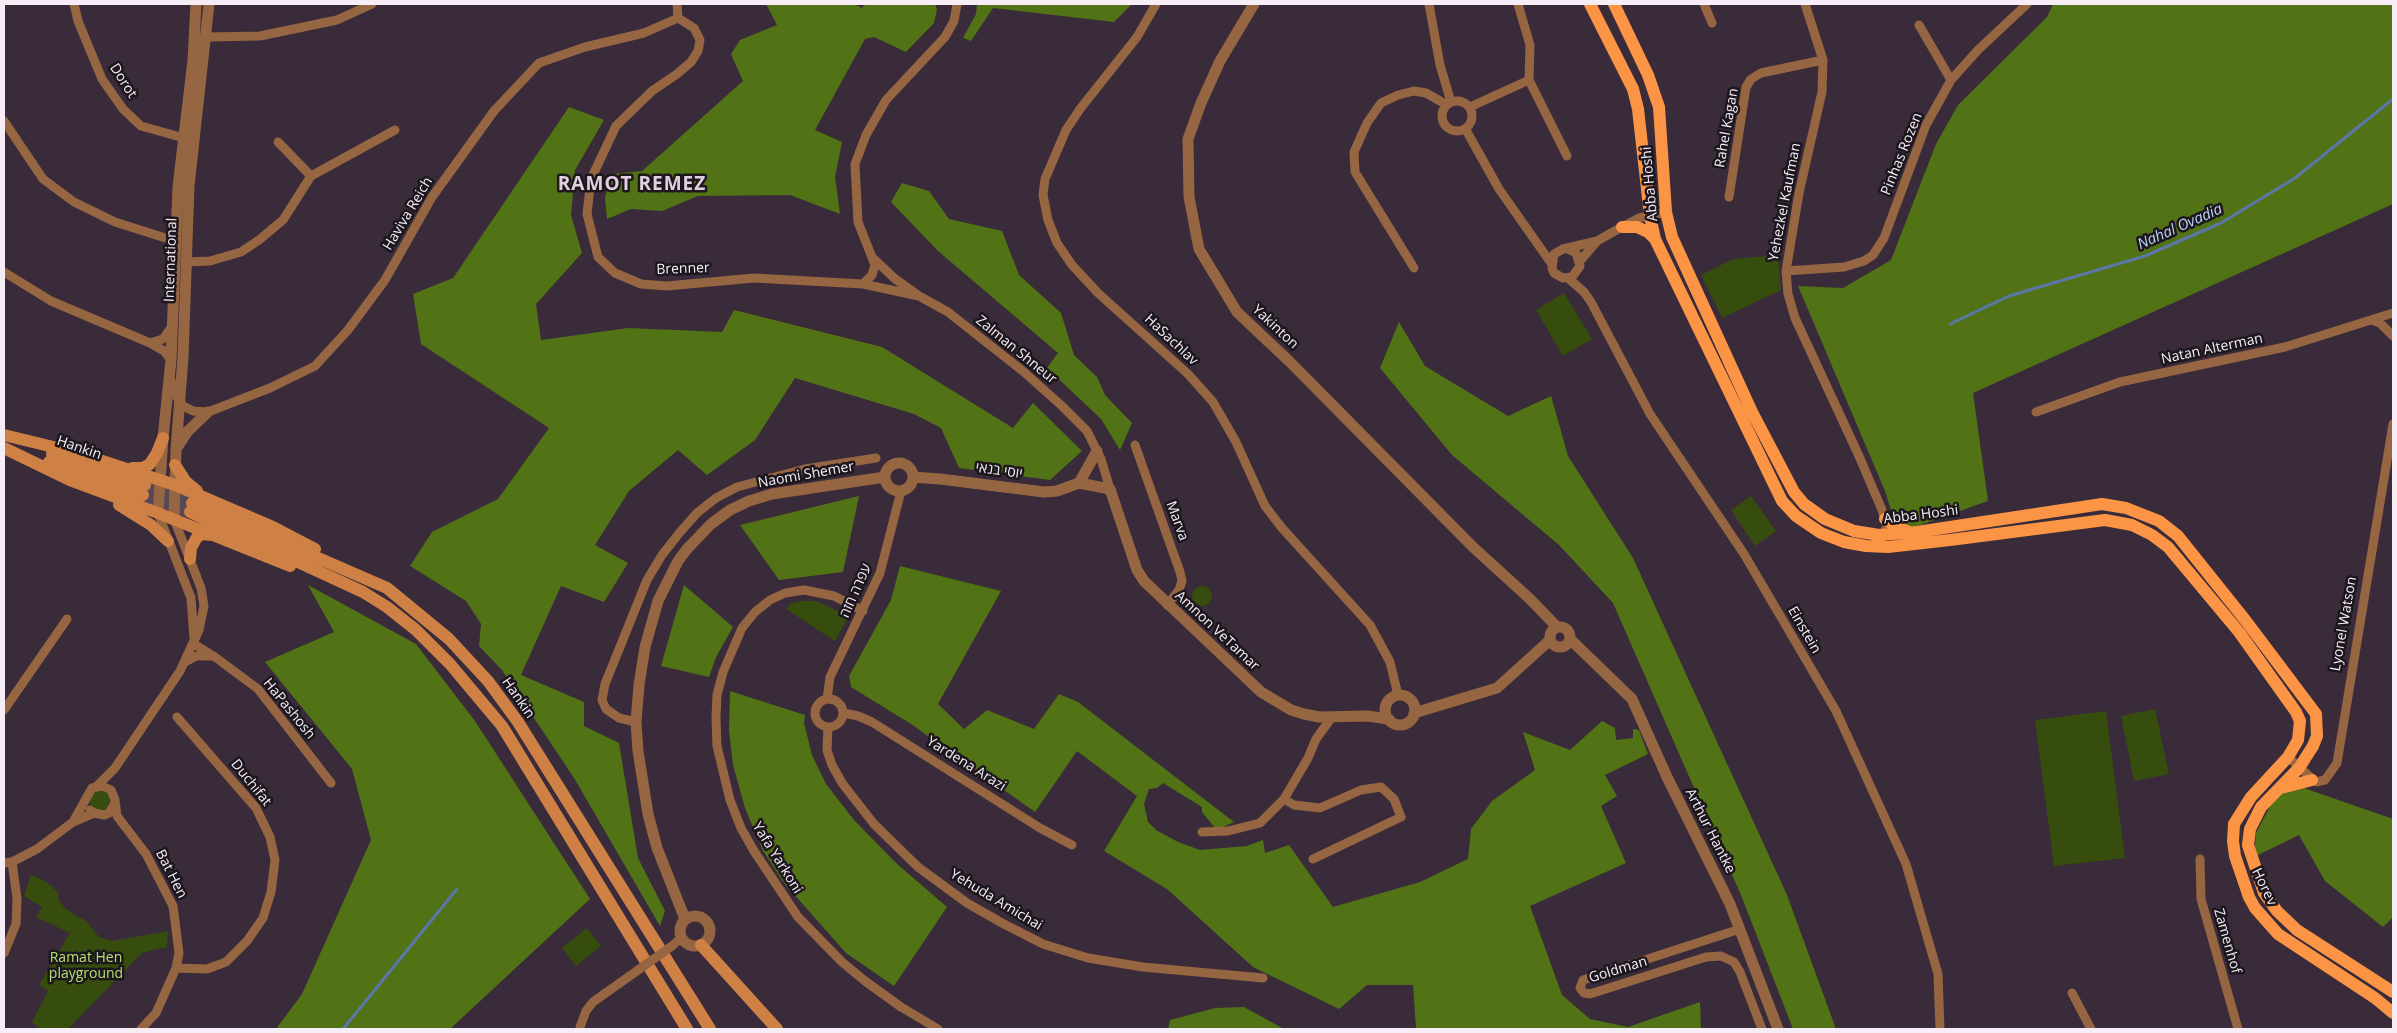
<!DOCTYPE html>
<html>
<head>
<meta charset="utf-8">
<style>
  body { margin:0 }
  #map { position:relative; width:2397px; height:1033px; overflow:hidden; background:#392b39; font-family:"Open Sans",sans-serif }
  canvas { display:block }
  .frame { position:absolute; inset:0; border:5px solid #f7edf7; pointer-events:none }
</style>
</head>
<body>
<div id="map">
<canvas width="2397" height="1033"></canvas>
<div class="frame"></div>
</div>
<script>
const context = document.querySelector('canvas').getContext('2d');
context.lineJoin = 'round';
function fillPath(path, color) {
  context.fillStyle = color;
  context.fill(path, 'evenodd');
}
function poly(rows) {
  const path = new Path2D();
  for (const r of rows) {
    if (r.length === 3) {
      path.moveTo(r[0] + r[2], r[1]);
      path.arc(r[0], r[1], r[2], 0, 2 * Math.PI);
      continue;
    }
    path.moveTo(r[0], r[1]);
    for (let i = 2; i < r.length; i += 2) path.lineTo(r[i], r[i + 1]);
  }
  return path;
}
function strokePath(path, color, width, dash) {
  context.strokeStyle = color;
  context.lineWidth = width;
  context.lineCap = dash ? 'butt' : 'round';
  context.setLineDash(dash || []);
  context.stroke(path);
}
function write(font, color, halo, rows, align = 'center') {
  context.font = font + ' "Open Sans",Heebo,sans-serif';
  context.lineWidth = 5;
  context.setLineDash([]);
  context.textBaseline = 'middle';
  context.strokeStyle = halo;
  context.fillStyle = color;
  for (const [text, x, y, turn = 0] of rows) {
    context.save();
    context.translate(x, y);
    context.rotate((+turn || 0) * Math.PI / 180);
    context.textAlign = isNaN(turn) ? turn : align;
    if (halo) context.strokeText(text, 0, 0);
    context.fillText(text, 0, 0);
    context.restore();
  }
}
fillPath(poly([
  [1778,255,1781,290,1722,318,1701,275,1733,259],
  [1564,293,1592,339,1563,356,1536,310],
  [1751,496,1776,531,1755,546,1731,510],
  [1202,596,10],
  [802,601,816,601,849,616,835,641,786,609,792,603],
  [2155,709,2169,774,2134,781,2121,716],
  [2106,711,2125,858,2054,866,2035,720],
  [100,801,10],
  [31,875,45,881,58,892,59,901,67,910,86,921,99,937,112,941,168,931,167,947,142,953,68,1029,41,1029,32,1022,48,991,39,985,70,933,36,917,42,907,24,896],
  [587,928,601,946,576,966,562,948]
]), '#374d0e');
fillPath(poly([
  [766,4,854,4,862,8,865,4,935,4,937,10,934,23,906,52,874,37,865,39,815,130,842,142,835,177,840,214,790,195,698,196,662,211,631,209,607,219,605,198,611,174,642,171,743,81,731,54,740,40,777,25],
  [977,4,1132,4,1114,22,993,8,971,41,963,38,976,14],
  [2053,4,2393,4,2393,204,1973,393,1988,501,1909,529,1895,523,1885,491,1798,286,1843,288,1891,260,1936,144,1958,105,2047,17],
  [569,107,604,120,575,170,571,215,582,253,536,304,541,340,628,328,722,332,734,310,882,347,1013,428,1033,403,1082,451,1050,480,959,468,941,428,914,414,795,378,755,440,707,475,678,450,629,491,595,545,628,563,604,602,561,586,521,675,584,702,584,726,619,743,638,858,665,911,660,926,574,778,502,670,479,646,481,624,466,601,410,566,432,532,498,499,549,428,421,344,413,294,453,278],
  [902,183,929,191,949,219,1002,231,1019,275,1061,313,1074,355,1097,377,1105,395,1132,423,1120,450,1101,419,1047,368,1058,353,938,251,891,202],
  [1399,322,1425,366,1508,416,1551,396,1568,456,1633,558,1787,895,1836,1029,1793,1029,1741,895,1613,603,1559,545,1452,455,1380,368],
  [859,496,843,572,779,580,740,525],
  [900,566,1001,591,938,704,964,729,987,710,1034,729,1059,694,1078,702,1234,822,1221,828,1215,828,1202,812,1202,807,1163,783,1157,788,1149,789,1144,804,1148,822,1156,830,1178,842,1200,850,1247,846,1263,840,1265,853,1289,845,1333,907,1420,882,1468,859,1471,829,1492,801,1535,770,1523,732,1570,750,1602,721,1615,728,1616,740,1633,738,1633,729,1639,730,1648,754,1605,775,1617,796,1601,806,1626,863,1530,906,1562,995,1590,1019,1628,1027,1700,1002,1701,1029,1416,1029,1413,985,1367,985,1339,1009,1253,967,1167,889,1104,851,1137,796,1077,751,1035,812,911,724,851,687,849,676,891,600],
  [308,585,416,644,475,721,590,899,450,1029,276,1029,302,994,371,840,352,769,265,662,334,632],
  [684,585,733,627,716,657,709,677,661,666],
  [730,691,805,715,804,723,812,755,826,784,854,820,896,863,947,907,894,986,846,953,784,883,762,849,745,808,733,765,729,730],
  [2304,788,2393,819,2393,917,2383,927,2325,881,2299,835,2254,857,2256,833,2275,797,2287,790],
  [1244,1007,1284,1029,1168,1029,1170,1020,1215,1008]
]), '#527216');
strokePath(poly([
  [1950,324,2009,296,2145,256,2221,223,2295,178,2393,99],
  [343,1029,457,889]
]), '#5b77a8', 3);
strokePath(poly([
  [145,485,192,503],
  [143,495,190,512]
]), '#564856', 12, [12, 6]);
strokePath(poly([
  [74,4,78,21,102,79,123,109,141,126,184,138],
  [677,4,678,18],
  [1156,4,1137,37,1080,109,1066,130,1045,179,1043,195,1048,220,1057,243,1072,265,1098,293,1188,374,1213,402,1236,442,1265,506,1282,528,1370,625,1390,662,1398,695],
  [1429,4,1440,65,1451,102],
  [1518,4,1530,45,1529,80,1567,156],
  [1704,4,1712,23],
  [1805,4,1823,60,1822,92,1799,193,1786,271,1788,294,1795,318,1859,456,1882,510,1887,526,1881,539],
  [678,18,694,28,700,40,698,51,691,62,677,74,652,91,616,126,591,179,587,214,598,257,615,273,641,284,667,286,754,278,863,284,919,296],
  [1919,25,1951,80],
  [200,39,207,37,260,36,337,20,372,4],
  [1457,116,15],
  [1470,107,1529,80],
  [4,121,43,179,74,202,115,222,175,241],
  [1466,130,1499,189,1551,263],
  [311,176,395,130],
  [1729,197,1746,87,1751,79,1761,73,1823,60],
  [1568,249,1576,253,1580,266,1572,277,1563,278,1554,273,1552,268,1554,254,1563,249,1597,241],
  [874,259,894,278,919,296,948,312,1024,372,1062,406,1087,431,1101,459,1110,489],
  [1580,261,1597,241,1622,227,1639,218,1666,212],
  [186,262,210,261,241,252,259,240,283,220,311,176,278,142],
  [1414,268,1355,172,1354,152,1367,123,1381,103,1398,95,1414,91,1426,93,1447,105],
  [1786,271,1844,267,1864,261,1873,255,1884,238,1926,125,1951,80,1978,50,2027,4],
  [4,272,51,301,150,343,164,351,171,360],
  [1568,278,1584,292,1591,302,1650,414,1744,554,1836,711,1906,864,1938,974,1940,1029],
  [863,284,872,275,875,265,858,222,855,164,866,135,886,100,945,37,954,21,957,4],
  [2371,320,2380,323,2393,336],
  [150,343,163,339,172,326],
  [171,380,174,393,183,406,193,411,208,412,270,388,315,366,348,330,385,280,432,197,494,111,539,63,585,47,644,33,678,18],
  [2036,412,2120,382,2285,347,2393,313],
  [1135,445,1180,572,1182,581,1179,590,1167,605],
  [158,513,191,598,194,639],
  [863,611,834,596,804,590,785,593,770,600,755,612,742,628,723,672,717,695,716,717,717,746,730,800,741,828,754,851,798,917,842,962,865,981,901,1007,938,1029],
  [194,644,215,657,258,689,331,783],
  [185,662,196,656,212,656],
  [829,713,14],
  [827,699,830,677,880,573,901,491],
  [4,710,67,619],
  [844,713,858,716,872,722,1040,828,1072,845],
  [636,722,619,718,606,709,602,700,605,684,647,580,662,555,681,531,697,513,716,498,737,487,805,469,876,458],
  [828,727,827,750,832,765,842,783,874,824,918,867,967,903,1002,923,1043,944,1088,958,1143,967,1263,978],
  [2288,757,2316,782,2325,780,2337,763,2393,424],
  [97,786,115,768,180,671,199,630,204,606,201,588,174,519],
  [1284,799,1294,805,1320,808,1361,790,1381,787,1394,799,1401,817,1313,859],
  [90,810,94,813,104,815,109,813,114,805],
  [73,822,92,788,102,786,111,790,115,800,117,816,146,854,173,906,179,953,176,968,156,1013,141,1029],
  [1202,832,1228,831,1260,823,1284,799,1308,758,1316,739,1332,717],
  [2200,859,2201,899,2238,1029],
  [4,863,12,862,37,849,73,822,94,813],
  [1740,929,1583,980,1580,988,1584,993,1590,994,1706,957,1721,956,1734,962,1740,972,1762,1029],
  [672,946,681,938],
  [4,953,16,924,17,898,12,862],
  [176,968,207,969,226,962,247,941,263,918,271,892,275,860,270,837,256,808,177,717],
  [2072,993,2091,1029]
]), '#966541', 9);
strokePath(poly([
  [1254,4,1220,61,1201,103,1188,139,1189,197,1199,249,1237,312,1290,362,1473,547,1530,599,1557,627],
  [176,449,188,431,208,412],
  [899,477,14],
  [913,477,940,479,1044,492,1057,491,1079,483,1110,489,1137,570,1144,581,1261,692,1291,710,1304,714,1319,717,1367,716,1389,719],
  [1079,483,1097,451],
  [158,513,163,438,171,360,178,187,193,60,196,4],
  [174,519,176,450,183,357,189,186,209,4],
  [1560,637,10],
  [1570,639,1632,699,1667,777,1730,904,1778,1029],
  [1400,710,15],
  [1414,713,1497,688,1550,640],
  [695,931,15],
  [685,919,657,848,648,814,638,751,636,722,639,685,645,647,658,601,678,561,687,549,711,524,730,510,749,501,772,494,885,477]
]), '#966541', 11);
strokePath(poly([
  [4,435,78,453,175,485,273,527,315,549],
  [4,448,72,481,158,513,290,566],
  [52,454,145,485],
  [49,462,143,495],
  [175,465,186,482,197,491],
  [132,468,143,468,150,464,157,453,163,438],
  [192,503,387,588,449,639,488,681,518,722,710,1029],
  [119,505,151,525,168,541],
  [190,512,363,592,387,607,416,630,450,664,502,726,687,1029],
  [190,559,191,548,197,537,202,534,212,535],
  [701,945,777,1029]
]), '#cf8045', 12);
strokePath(poly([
  [1590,4,1633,89,1638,109,1650,216,1655,239,1782,501,1796,516,1821,533,1844,542,1866,546,1888,547,1950,540,2105,520,2132,525,2152,535,2168,547,2239,632,2296,712,2300,721,2298,740,2288,757,2251,797,2234,824,2233,841,2235,856,2249,897,2255,908,2278,934,2375,998,2393,1013],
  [1614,4,1648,75,1659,107,1666,212,1672,237,1752,412,1794,492,1804,504,1825,519,1854,531,1879,535,1917,532,2102,504,2126,508,2159,521,2178,536,2246,621,2316,714,2317,736,2313,746,2299,768,2261,807,2250,829,2248,845,2264,893,2277,911,2297,930,2393,992],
  [1622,227,1637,227,1648,232,1655,239],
  [1885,519,1895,526,1909,532],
  [2281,788,2312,780]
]), '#fb9545', 12);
strokePath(poly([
  [580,1027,586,1011,593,1002,672,946]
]), '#966541', 9);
write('14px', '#f7edf7', '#1c161d', [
  ["Dorot",123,81,57],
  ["Rahel Kagan",1727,128,-80],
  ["Pinhas Rozen",1902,154,-68],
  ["Abba Hoshi",1650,184,-95],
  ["Yehezkel Kaufman",1785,202,-79],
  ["Haviva Reich",408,214,-59],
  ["International",171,260,-88],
  ["Brenner",683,269,-2],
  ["Yakinton",1275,327,43],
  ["HaSachlav",1171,340,43],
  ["Natan Alterman",2212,349,-12],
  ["Zalman Shneur",1016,350,39],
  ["Hankin",79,448,19],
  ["יוסי בנאי",999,471,8],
  ["Naomi Shemer",806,475,-10],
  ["Abba Hoshi",1921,515,-7],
  ["Marva",1177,521,70],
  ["עפרה חזה",856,591,-66],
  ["Lyonel Watson",2344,624,-80],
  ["Einstein",1804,630,60],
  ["Amnon VeTamar",1217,631,43],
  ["Hankin",518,698,55],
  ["HaPashosh",289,709,51],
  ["Yardena Arazi",966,764,32],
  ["Duchifat",251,783,51],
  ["Arthur Hantke",1710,831,63],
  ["Yafa Yarkoni",777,858,58],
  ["Bat Hen",171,874,63],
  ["Horev",2264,887,64],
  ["Yehuda Amichai",996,900,31],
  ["Zamenhof",2227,941,74],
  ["Goldman",1618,970,-17]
]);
write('14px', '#b4e16f', '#1c161d', [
  ["Ramat Hen",86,958],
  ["playground",86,974]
]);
write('italic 15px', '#bbd5fb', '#1c161d', [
  ["Nahal Ovadia",2180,227,-24]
]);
context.letterSpacing = '1px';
write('bold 19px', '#e0cee1', '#1c161d', [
  ["RAMOT REMEZ",632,185]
]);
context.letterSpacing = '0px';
</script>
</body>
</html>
